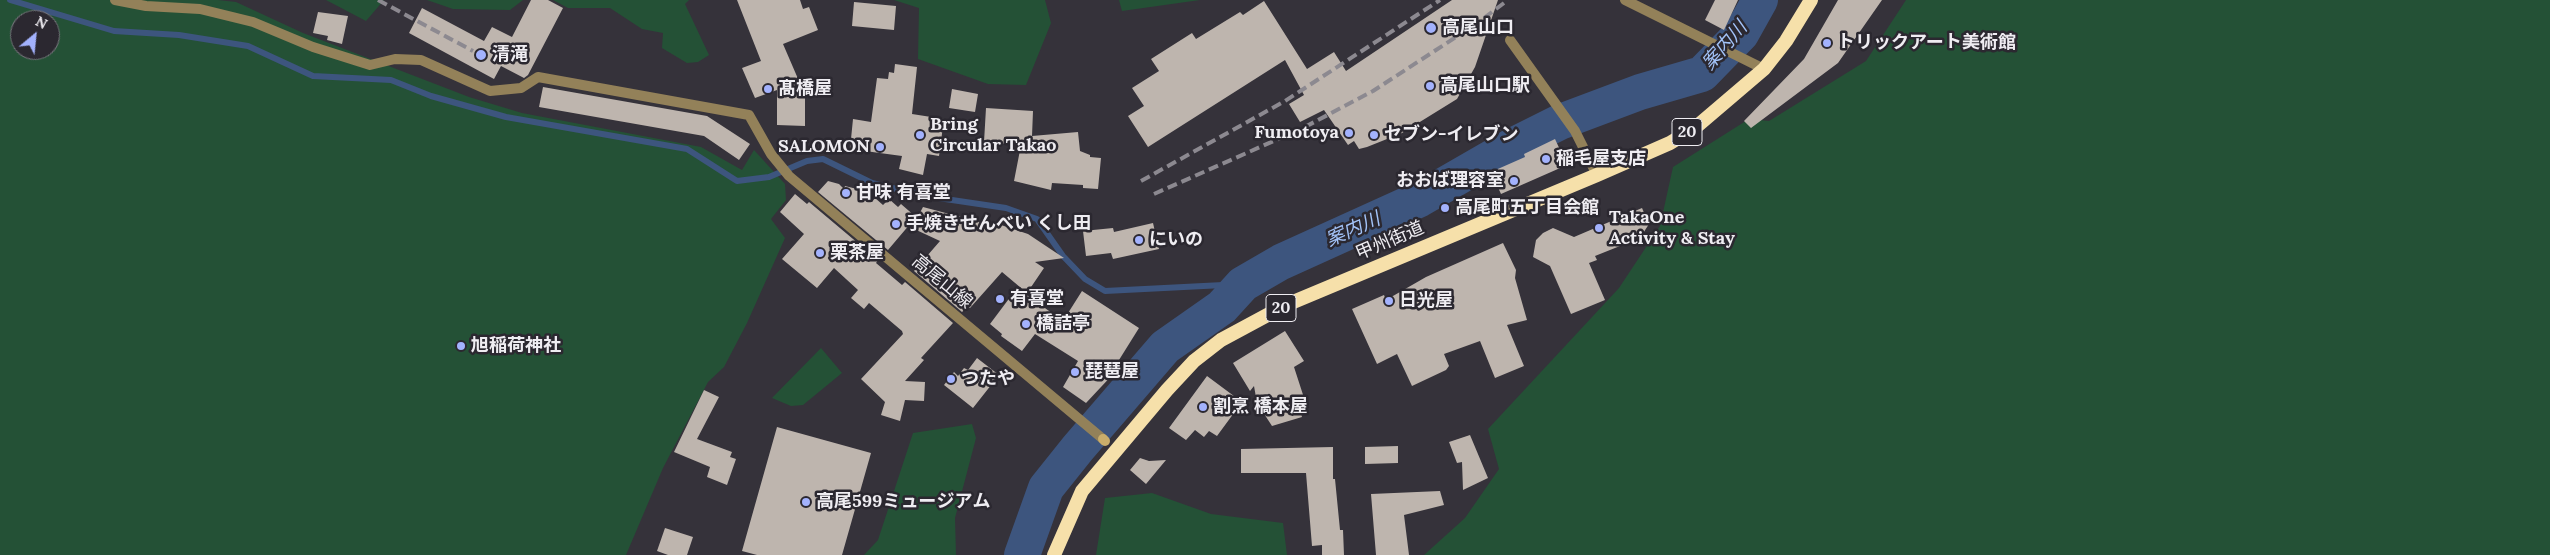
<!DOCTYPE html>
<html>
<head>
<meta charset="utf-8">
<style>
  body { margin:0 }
  #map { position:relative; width:2550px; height:555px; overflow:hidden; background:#35323a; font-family:Lora,serif }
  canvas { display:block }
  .north { position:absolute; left:10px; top:10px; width:50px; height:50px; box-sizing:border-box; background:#2b2830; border:1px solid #79777e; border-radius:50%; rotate:28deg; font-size:14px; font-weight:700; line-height:20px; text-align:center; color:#efedf2 }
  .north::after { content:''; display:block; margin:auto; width:18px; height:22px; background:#a3b2fd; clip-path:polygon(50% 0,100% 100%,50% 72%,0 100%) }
</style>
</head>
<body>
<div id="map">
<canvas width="2550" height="555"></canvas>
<div class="north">N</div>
</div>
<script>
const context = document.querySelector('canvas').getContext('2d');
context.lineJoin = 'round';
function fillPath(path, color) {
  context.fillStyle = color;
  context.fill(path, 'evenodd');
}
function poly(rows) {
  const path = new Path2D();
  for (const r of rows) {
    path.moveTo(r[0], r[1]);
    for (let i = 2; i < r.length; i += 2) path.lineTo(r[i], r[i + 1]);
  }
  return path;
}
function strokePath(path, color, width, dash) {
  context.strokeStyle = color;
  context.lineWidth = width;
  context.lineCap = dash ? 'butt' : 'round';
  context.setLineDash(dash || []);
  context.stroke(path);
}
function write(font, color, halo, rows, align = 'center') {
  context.font = font + ' Lora,"Noto Sans JP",serif';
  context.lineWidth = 5;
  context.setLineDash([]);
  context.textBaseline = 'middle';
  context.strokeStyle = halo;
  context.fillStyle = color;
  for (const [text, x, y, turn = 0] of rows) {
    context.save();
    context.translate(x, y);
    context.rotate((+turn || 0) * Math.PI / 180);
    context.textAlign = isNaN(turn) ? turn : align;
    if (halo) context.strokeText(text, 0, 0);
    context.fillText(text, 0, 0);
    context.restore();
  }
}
fillPath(poly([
  [0,0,218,0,236,2,303,33,469,97,522,113,701,147,742,170,754,150,785,184,786,200,771,219,785,238,747,323,724,367,708,382,663,468,626,555,0,555],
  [20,20,50,20,50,50,20,50],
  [326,0,384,0,366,21],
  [427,0,523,0,510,10,453,9],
  [553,0,689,0,685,4,709,55,698,62,687,63,662,48,663,33,642,29,610,8,568,8],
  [894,0,1045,0,1051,23,1026,85,988,84,918,59,919,8],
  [1119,0,1200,0,1122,11],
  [1906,0,2550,0,2550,555,1424,555,1465,518,1499,469,1488,429,1619,288,1660,226,1673,167,1749,119,1769,121,1866,61],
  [821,348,842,373,803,405,791,406,772,398],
  [972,424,976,438,955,518,956,555,864,555,878,540,913,433],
  [1152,493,1211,514,1283,523,1287,555,1096,555,1105,498]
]), '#245136');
strokePath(poly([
  [10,0,114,31,179,35,248,46,313,76,391,80,431,96,506,117,687,149,737,181,769,177,807,161,823,159,872,183,925,196,1006,208,1037,219,1063,256,1085,279,1105,291,1243,284]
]), '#3d557e', 6);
strokePath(poly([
  [1022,555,1046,488,1078,448,1165,347,1222,307,1243,284,1281,262,1420,199,1512,146,1560,122,1640,92,1702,74,1741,34,1760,0]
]), '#3d557e', 36);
fillPath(poly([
  [531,0,548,0,563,8,528,75,524,78,501,66,494,79,409,33,422,8,484,41,492,27,512,37],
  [737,0,800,0,803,9,809,7,818,30,783,44,805,95,805,126,777,125,777,90,755,98,742,68,761,61],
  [1452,0,1498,0,1475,67,1457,99,1402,133,1367,147,1359,149,1354,141,1348,145,1324,110,1300,122,1289,104,1304,95,1285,60,1148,147,1128,116,1144,106,1132,88,1159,71,1151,59,1192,33,1196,39,1240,12,1243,15,1264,1,1307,69,1334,52,1346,71],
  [1715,0,1738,0,1724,30,1705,20],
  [1838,0,1882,0,1838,63,1751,128,1744,121,1804,59],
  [854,2,896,6,894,30,852,26],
  [318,12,348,16,342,44,327,40,328,36,313,33],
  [895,64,917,67,912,114,944,119,939,156,927,154,923,175,899,169,902,156,850,149,853,119,871,122,877,78,888,79,889,72,894,73],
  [543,87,707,116,750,144,739,160,704,136,539,107],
  [952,89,978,94,975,112,949,108],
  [986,108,1033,111,1032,136,1078,132,1080,151,1090,155,1090,157,1101,158,1098,189,1083,188,1083,185,1052,183,1051,190,1014,181,1021,145,984,142],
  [1555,139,1567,165,1501,194,1491,172,1525,157,1524,154],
  [828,181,839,184,844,189,845,186,857,189,872,202,875,198,883,205,889,199,898,207,901,204,916,217,888,250,818,192],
  [795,194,807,204,809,202,878,260,876,263,902,285,905,282,953,323,921,358,924,360,905,381,925,382,924,401,905,400,900,421,881,415,885,402,861,379,903,334,902,331,869,303,864,309,851,298,858,290,834,268,817,288,782,259,804,234,780,212],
  [923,207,991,225,992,222,1028,234,1064,258,1035,262,1044,268,1027,293,1002,272,970,308,968,306,962,312,914,271,940,241,912,228],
  [1642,208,1649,224,1640,238,1595,256,1597,260,1589,263,1605,300,1571,314,1550,266,1533,257,1536,240,1543,233,1553,228,1574,237],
  [1153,223,1159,249,1113,259,1111,253,1086,256,1083,231,1113,228,1114,232],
  [1503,243,1516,270,1515,278,1527,320,1507,325,1524,366,1495,378,1480,341,1444,354,1449,366,1446,370,1412,386,1397,354,1377,364,1352,309,1384,295,1386,300,1426,277],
  [1017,288,1063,321,1082,291,1139,328,1119,360,1122,362,1116,371,1086,403,1063,387,1078,361,1035,334,1022,351,1001,336,1002,334,990,324],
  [1285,331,1304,361,1294,367,1306,404,1299,406,1302,417,1272,426,1257,403,1254,386,1250,391,1233,363],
  [977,358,999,375,973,408,944,385,954,372,958,376,964,368,968,370],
  [1207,376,1242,402,1217,436,1209,431,1204,437,1195,430,1186,440,1169,428],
  [704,390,719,397,697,439,732,452,730,457,736,459,727,485,707,477,710,467,674,452],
  [777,427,871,453,842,555,757,555,742,551],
  [1470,435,1488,478,1463,490,1462,462,1457,463,1449,442],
  [1398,446,1398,463,1365,464,1365,447],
  [1333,447,1333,479,1335,479,1340,530,1343,530,1344,555,1322,555,1322,545,1312,546,1306,473,1241,473,1241,449],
  [1140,458,1149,461,1166,460,1146,484,1130,470],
  [1440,491,1444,505,1404,515,1409,555,1376,555,1371,494],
  [665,528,693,537,687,555,668,555,657,551]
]), '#beb5ae');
strokePath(poly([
  [115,0,146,6,200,9,253,22,313,47,370,65,395,59,421,60,490,91,521,88,538,77,749,115,771,154,789,176,1103,439],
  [1625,0,1764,69]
]), '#938159', 10);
strokePath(poly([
  [1510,40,1575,131,1597,175]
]), '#938159', 10);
strokePath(poly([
  [1103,439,1105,441]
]), '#c9ad6b', 10);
strokePath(poly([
  [1054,555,1082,491,1167,390,1194,361,1221,340,1286,305,1597,175,1670,143,1696,127,1764,69,1786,41,1811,0]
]), '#f6e0aa', 14);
strokePath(poly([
  [378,0,473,51],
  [1141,181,1285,101,1440,0],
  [1154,194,1303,128,1373,91,1476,24,1508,0]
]), '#8c8990', 4, [10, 5]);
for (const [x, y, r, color] of [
  [1431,28,6,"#a3b2fd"],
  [1827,43,5,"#a3b2fd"],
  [481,55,6,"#a3b2fd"],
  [1430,86,5,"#a3b2fd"],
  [768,89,5,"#a3b2fd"],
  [1349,133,5,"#a3b2fd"],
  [920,135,5,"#a3b2fd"],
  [1374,135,5,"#a3b2fd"],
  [880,147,5,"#a3b2fd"],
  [1546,159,5,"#a3b2fd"],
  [1514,181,5,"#a3b2fd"],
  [846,193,5,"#a3b2fd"],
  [1445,208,5,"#a3b2fd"],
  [896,224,5,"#a3b2fd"],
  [1599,228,5,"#a3b2fd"],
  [1139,240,5,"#a3b2fd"],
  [820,253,5,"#a3b2fd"],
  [1000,299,5,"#a3b2fd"],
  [1389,301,5,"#a3b2fd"],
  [1026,324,5,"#a3b2fd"],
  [461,346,5,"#a3b2fd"],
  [1075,372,5,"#a3b2fd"],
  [951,379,5,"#a3b2fd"],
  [1203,407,5,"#a3b2fd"],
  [806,502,5,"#a3b2fd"]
]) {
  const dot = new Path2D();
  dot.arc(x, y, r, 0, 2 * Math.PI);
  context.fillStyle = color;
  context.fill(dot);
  strokePath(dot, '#2b2830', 2);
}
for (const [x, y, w] of [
  [1687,132,30],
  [1281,308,30]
]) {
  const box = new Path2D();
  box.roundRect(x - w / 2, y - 13.5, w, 27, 4);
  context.fillStyle = '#2b2830';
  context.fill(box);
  strokePath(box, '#efedf2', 1);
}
write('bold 16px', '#efedf2', null, [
  ["20",1687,132],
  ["20",1281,308]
]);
write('bold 18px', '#efedf2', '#2b2830', [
  ["高尾山口",1442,28],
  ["トリックアート美術館",1837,43],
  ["清滝",492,55],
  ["高尾山口駅",1440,86],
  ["髙橋屋",778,89],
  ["Bring",930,125],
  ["Circular Takao",930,146],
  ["Fumotoya",1339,133,"right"],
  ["セブン-イレブン",1384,135],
  ["SALOMON",870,147,"right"],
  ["稲毛屋支店",1556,159],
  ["おおば理容室",1504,181,"right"],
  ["甘味 有喜堂",856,193],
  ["高尾町五丁目会館",1455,208],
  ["TakaOne",1609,218],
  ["Activity & Stay",1609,239],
  ["手焼きせんべい くし田",906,224],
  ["にいの",1149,240],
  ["栗茶屋",830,253],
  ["有喜堂",1010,299],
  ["日光屋",1399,301],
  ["橋詰亭",1036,324],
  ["旭稲荷神社",471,346],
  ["琵琶屋",1085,372],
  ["つたや",961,379],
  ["割烹 橋本屋",1213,407],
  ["高尾599ミュージアム",816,502]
], 'left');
write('18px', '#efedf2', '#2b2830', [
  ["甲州街道",1390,241,-23],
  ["高尾山線",942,282,40]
]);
write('italic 19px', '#a2c2f7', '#2b2830', [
  ["案内川",1725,46,-49],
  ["案内川",1353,230,-24]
]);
</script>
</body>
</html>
